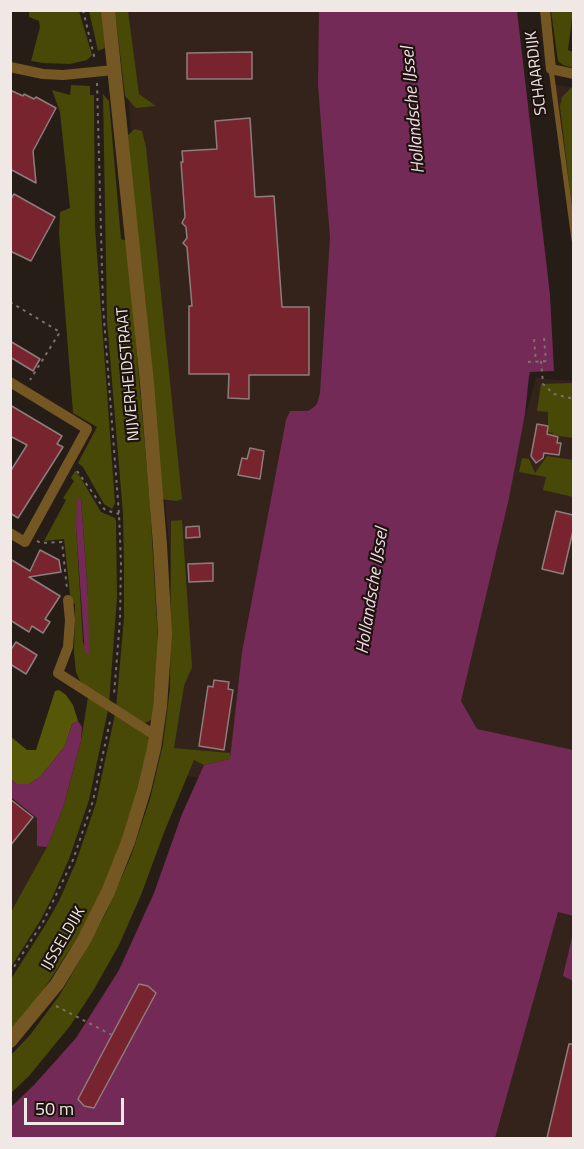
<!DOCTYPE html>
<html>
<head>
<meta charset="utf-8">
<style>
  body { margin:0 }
  #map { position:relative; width:584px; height:1149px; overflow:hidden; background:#271d17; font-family:"Titillium Web",sans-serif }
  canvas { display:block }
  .frame { position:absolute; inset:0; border:12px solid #f0e8e5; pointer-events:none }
  .scale { position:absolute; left:24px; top:1098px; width:100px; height:27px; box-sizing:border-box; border:3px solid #f0e8e5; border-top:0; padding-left:8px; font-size:18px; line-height:21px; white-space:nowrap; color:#f0e8e5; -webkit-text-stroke:4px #1e130e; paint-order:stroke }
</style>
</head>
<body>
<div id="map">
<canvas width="584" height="1149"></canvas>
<div class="frame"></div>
<div class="scale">50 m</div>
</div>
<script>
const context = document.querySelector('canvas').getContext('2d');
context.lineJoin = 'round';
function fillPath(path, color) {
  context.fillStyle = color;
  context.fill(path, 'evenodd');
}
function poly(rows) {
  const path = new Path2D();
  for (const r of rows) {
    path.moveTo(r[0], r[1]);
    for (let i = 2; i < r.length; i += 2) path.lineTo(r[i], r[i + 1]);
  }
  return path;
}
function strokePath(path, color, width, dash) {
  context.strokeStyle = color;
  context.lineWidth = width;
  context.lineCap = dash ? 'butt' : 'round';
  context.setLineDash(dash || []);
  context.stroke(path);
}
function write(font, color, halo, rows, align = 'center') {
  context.font = font + ' "Titillium Web",sans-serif';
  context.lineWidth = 4.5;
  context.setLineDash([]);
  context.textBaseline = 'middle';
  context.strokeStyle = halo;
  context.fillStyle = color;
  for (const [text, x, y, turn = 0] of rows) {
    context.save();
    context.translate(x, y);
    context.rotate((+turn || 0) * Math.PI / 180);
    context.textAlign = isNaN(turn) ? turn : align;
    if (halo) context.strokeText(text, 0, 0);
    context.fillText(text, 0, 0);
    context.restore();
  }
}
fillPath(poly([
  [120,11,342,11,342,331,244,783,153,772,181,673],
  [553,84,573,88,573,353,573,245],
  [573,375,573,760,467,737,447,701,536,378,571,381],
  [11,756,19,762,60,827,39,873,11,911],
  [573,839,573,1138,484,1138]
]), '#34231b');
fillPath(poly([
  [29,11,79,11,92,55,87,60,70,64,43,63,31,61,40,27,39,21,29,17],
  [89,11,102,11,105,48,98,51],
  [115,11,128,11,139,94,156,106,136,108,125,96],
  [551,11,573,11,568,50,573,52,573,68,563,65,558,61],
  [71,85,90,86,90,95,94,95,95,227,115,503,112,509,104,504,83,467,78,463,97,427,73,413,59,233,60,212,70,208,60,112,52,90,70,95],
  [573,86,573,217,560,106,562,97],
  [103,94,109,101,121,239,127,241,150,505,158,641,152,719,148,722,143,723,116,708,124,618,124,564,123,514,107,321],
  [135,129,142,131,146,147,182,499,177,501,159,499,128,135],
  [573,383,573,438,553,435,553,433,548,432,548,412,537,411,541,384],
  [547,456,573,460,573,497,543,490,546,477,519,472,522,458,529,459,535,473],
  [75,471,79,475,101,512,115,518,116,522,117,597,109,704,80,681,76,672,74,653,75,604,71,603,64,539,44,541,66,500,63,498,74,481,71,478],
  [79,498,81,499,88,597,88,653,83,642,76,527],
  [182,520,192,667,184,686,174,748,230,753,230,759,204,765,194,760,165,830,141,895,119,945,93,991,70,1026,29,1076,11,1093,10,1056,30,1035,59,996,86,950,106,913,131,856,150,799,163,745,170,688,171,521],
  [88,697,108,710,89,800,69,859,52,898,40,921,11,967,11,912,47,847,63,808,81,741],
  [115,714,147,735,149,741,128,825,107,879,79,935,42,992,11,1031,11,979,46,924,59,901,76,862,96,803]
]), '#484807');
fillPath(poly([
  [59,690,66,695,73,705,78,721,72,724,65,746,41,776,29,784,16,784,11,779,10,736,27,750,36,750,55,691]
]), '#575708');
fillPath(poly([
  [319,11,517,11,550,295,554,371,530,372,529,376,525,414,509,498,461,701,477,729,573,750,574,916,558,912,495,1138,11,1138,10,1108,34,1085,76,1038,119,970,154,893,182,814,204,765,230,759,242,652,286,420,290,411,308,411,314,407,317,404,320,393,330,238,318,85],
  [79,498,81,499,88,597,89,649,89,653,85,655,76,527,77,499],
  [78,721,82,727,81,741,63,808,47,847,37,846,37,818,11,797,11,779,16,784,29,784,41,776,65,746,72,724],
  [573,933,573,981,563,976]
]), '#732a56');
const building = poly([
  [252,52,252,79,187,79,187,53,252,52],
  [10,90,23,96,24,94,34,99,36,97,56,108,33,151,36,183,10,169,10,90],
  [250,118,255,197,274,196,282,307,309,307,309,375,249,375,249,399,228,398,229,374,189,374,189,306,192,306,187,247,183,243,187,238,186,227,182,223,185,217,181,162,183,162,182,151,217,149,215,121,250,118],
  [14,194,55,217,31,261,10,251,10,200,14,194],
  [10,341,40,359,33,371,10,357,10,341],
  [10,405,62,436,57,444,63,447,18,518,10,513,10,472,27,445,10,436,10,405],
  [537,424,548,426,547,434,558,437,557,443,561,443,559,455,544,453,543,458,536,463,531,456,537,424],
  [250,448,264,451,260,479,238,475,242,458,247,459,250,448],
  [556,511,573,515,573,531,563,574,542,569,556,511],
  [199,526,200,537,186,538,186,527,199,526],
  [40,550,59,560,61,572,29,577,60,596,45,619,50,622,43,633,32,626,29,632,10,620,10,559,30,571,40,550],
  [213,563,213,581,189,582,188,564,213,563],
  [16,642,37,655,26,674,10,664,10,651,16,642],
  [214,680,229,682,228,689,233,690,224,750,199,746,208,686,213,687,214,680],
  [10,799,33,817,10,846,10,799],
  [139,984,148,986,156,993,94,1108,84,1106,78,1099,139,984],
  [569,1044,573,1044,573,1138,547,1138,569,1044]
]);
fillPath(building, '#78242f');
strokePath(building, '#8d7d7d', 1.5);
strokePath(poly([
  [83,10,95,60],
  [97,83,103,306,119,514,121,563,120,619,114,695],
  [10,302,60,332,30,380],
  [544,338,546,361],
  [534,339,536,362],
  [541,361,543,384,554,394,574,399],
  [528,362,549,361],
  [77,471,105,510,119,514],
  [37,541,41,543,62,542,67,589],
  [10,973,43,922,73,860,93,801,110,721],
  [56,1006,112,1035]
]), '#7b716d', 2, [3, 4.5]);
strokePath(poly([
  [551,69,574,240]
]), '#755723', 5);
strokePath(poly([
  [545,10,551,69,574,74],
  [10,67,43,74,63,75,114,70],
  [10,382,87,429,25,542,10,533],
  [68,600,70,620,68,647,58,673,156,736]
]), '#755723', 10);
strokePath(poly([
  [10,1041,57,984,84,940,108,892,128,842,144,790,154,748,160,707,165,634,160,545,147,383,108,10]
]), '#755723', 14);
write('16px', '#f0e8e5', '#1e130e', [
  ["SCHAARDIJK",537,73,-97],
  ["NIJVERHEIDSTRAAT",129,374,-95],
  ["IJSSELDIJK",64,939,-60]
]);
write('italic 18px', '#f1dae6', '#1e130e', [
  ["Hollandsche IJssel",414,110,-95],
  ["Hollandsche IJssel",373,591,-81]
]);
</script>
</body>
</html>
